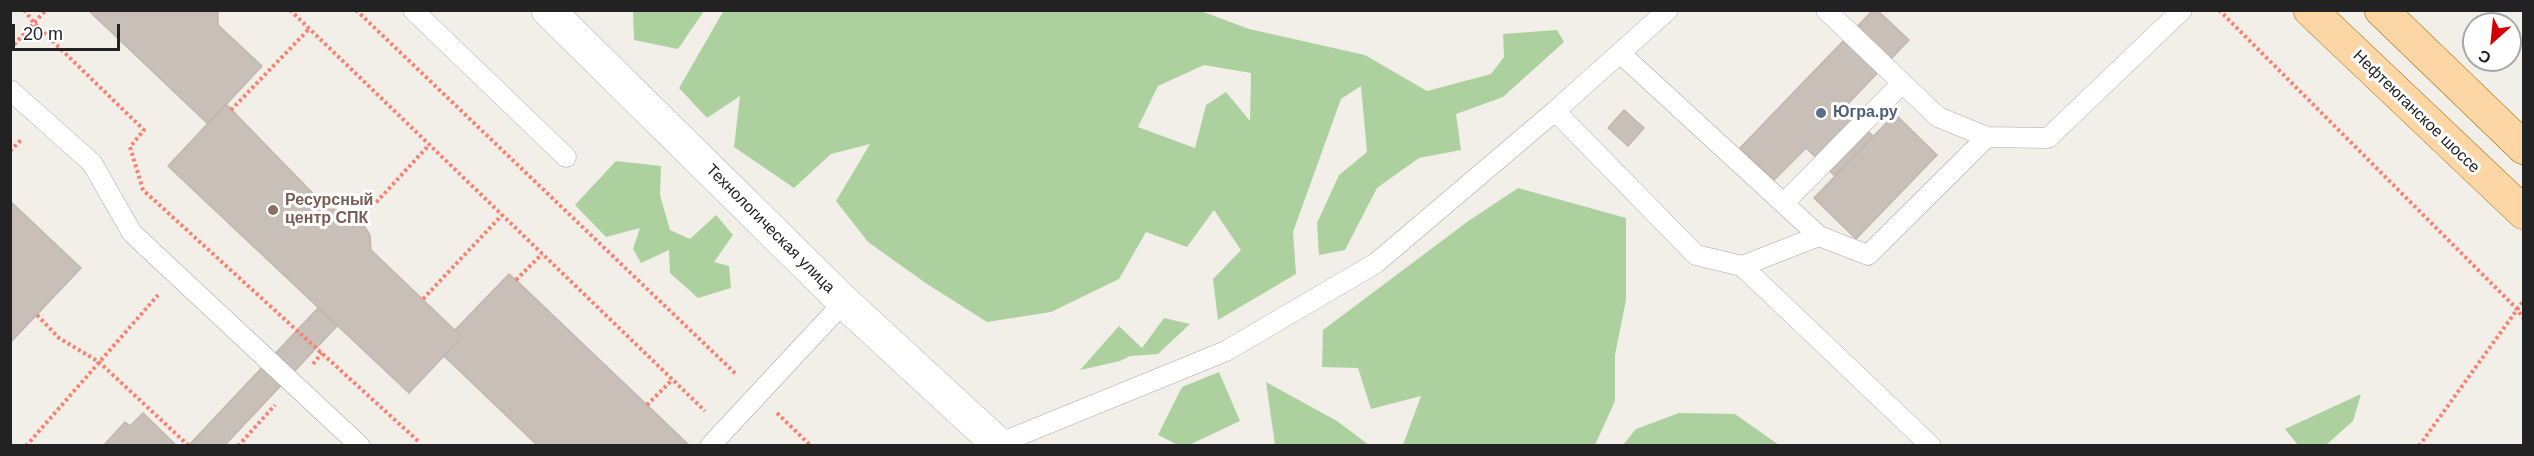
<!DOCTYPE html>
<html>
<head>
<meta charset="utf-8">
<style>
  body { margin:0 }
  #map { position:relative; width:2534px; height:456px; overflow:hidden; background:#f2efe9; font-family:Arial,sans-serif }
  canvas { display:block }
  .frame { position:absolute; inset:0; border:12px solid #222; pointer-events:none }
  .north { position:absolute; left:2462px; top:12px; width:60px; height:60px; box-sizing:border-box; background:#fff; border:2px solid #a7a7a7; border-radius:50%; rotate:207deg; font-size:16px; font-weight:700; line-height:24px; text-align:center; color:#222 }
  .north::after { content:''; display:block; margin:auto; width:21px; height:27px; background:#d40000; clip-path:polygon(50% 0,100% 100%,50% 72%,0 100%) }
  .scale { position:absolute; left:12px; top:24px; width:108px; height:27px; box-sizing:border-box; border:3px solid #222; border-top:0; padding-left:8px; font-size:18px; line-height:21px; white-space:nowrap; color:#222; -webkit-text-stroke:4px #fff; paint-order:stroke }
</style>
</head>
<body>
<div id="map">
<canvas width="2534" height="456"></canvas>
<div class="frame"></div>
<div class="north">С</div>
<div class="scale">20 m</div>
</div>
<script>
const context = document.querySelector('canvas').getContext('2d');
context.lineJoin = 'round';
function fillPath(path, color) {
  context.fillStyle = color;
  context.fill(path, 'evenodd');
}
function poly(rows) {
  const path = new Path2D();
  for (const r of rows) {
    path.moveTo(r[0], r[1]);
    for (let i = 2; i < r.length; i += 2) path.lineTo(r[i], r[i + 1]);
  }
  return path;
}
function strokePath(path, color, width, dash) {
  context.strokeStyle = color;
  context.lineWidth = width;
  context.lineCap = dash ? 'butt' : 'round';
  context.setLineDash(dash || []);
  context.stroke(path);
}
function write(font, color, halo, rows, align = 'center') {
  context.font = font + ' Arial,sans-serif';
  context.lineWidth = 6;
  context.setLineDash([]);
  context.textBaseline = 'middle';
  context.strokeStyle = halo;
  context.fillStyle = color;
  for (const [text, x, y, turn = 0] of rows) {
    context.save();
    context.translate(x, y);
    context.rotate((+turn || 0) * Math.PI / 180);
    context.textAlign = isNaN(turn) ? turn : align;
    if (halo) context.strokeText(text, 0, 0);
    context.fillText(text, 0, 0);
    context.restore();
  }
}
fillPath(poly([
  [724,10,1201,11,1249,29,1365,55,1427,91,1491,74,1504,57,1503,34,1557,30,1564,42,1503,97,1456,114,1461,150,1419,158,1377,188,1345,250,1319,255,1317,223,1339,175,1367,152,1361,86,1341,99,1293,232,1296,274,1218,320,1213,279,1241,250,1214,210,1187,247,1146,232,1119,279,1051,312,987,322,927,284,868,242,836,201,870,144,831,154,794,188,734,147,740,96,707,118,679,88],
  [1204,65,1251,73,1250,121,1226,92,1206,105,1195,148,1138,127,1158,86],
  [633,11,633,10,704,11,678,49,634,40],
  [616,161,661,166,660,195,670,230,690,239,716,215,733,235,714,262,729,266,731,288,698,298,670,273,669,250,641,263,633,249,640,228,606,237,575,205],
  [1518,188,1626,218,1626,300,1615,355,1615,401,1595,445,1403,445,1421,396,1371,409,1358,368,1322,367,1323,330,1467,222],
  [1164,318,1190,324,1158,354,1130,356,1120,361,1080,370,1119,326,1142,348],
  [1219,372,1240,421,1189,445,1178,445,1158,435,1182,387],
  [1266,382,1337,421,1369,445,1275,445],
  [2361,394,2353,421,2326,445,2298,445,2285,429],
  [1679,413,1735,414,1779,445,1623,445,1636,429]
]), '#add19e');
const building = poly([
  [88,10,218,10,218,25,262,66,208,124,88,10],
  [1873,10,1877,10,1909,40,1844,108,1873,136,1835,176,1806,148,1774,180,1740,148,1873,10],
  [226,104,328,209,342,210,360,220,370,235,371,250,462,337,409,393,168,166,226,104],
  [1624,110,1644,128,1628,146,1608,128,1624,110],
  [1895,114,1937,155,1856,239,1814,198,1895,114],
  [10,201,81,268,10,343,10,201],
  [509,274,516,280,690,446,538,446,444,356,462,337,455,330,509,274],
  [318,308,337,326,224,446,188,446,318,308],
  [143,413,177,446,103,446,125,422,130,426,143,413]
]);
fillPath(building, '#c7bfb8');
strokePath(building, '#c4b6ab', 1.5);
const service = poly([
  [413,10,566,157],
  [1826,10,1938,117,1987,137,2048,138,2182,10],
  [1620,53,1819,236,1868,255,1987,137],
  [10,90,92,163,132,233,360,446],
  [1555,111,1696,255,1742,266,1819,236],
  [1784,203,1902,83],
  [1742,266,1931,446],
  [710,446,844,302],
  [993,446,1226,351,1376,263,1555,111,1668,10]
]);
const minor = poly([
  [548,10,844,302,997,443]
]);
const primary = poly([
  [2310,10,2524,213],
  [2381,10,2524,148]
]);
strokePath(service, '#a9a9a9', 21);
strokePath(minor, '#a9a9a9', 34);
strokePath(primary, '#a06b00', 34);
strokePath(poly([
  [24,10,34,23,144,130,130,147,143,190,418,441],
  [290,10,705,411],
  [356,10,737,375],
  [2219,10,2516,308,2524,319],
  [10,49,46,10],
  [231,110,309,29],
  [10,151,22,139],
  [360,220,429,145],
  [516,280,542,254],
  [423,299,502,215],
  [37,315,59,338,99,362,189,446],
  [313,364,322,353],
  [647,405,672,380],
  [777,413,811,446],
  [26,446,158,295],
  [238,446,275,405],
  [2419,446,2524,300]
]), '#fa8072', 4, [3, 3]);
strokePath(service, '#fff', 20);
strokePath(minor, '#fff', 33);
strokePath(primary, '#fcd6a4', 33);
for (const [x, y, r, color] of [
  [1821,113,6,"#5c6f8a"],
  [273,210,6,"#8d6e63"]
]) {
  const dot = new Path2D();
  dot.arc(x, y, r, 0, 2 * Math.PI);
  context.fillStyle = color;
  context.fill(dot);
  strokePath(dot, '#fff', 2);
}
write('16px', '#222', '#fff', [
  ["Нефтеюганское шоссе",2416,112,44],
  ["Технологическая улица",770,229,45]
]);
write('bold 16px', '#4e5e75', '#fff', [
  ["Югра.ру",1833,113]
], 'left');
write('bold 16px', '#785e54', '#fff', [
  ["Ресурсный",285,201],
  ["центр СПК",285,219]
], 'left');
</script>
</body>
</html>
